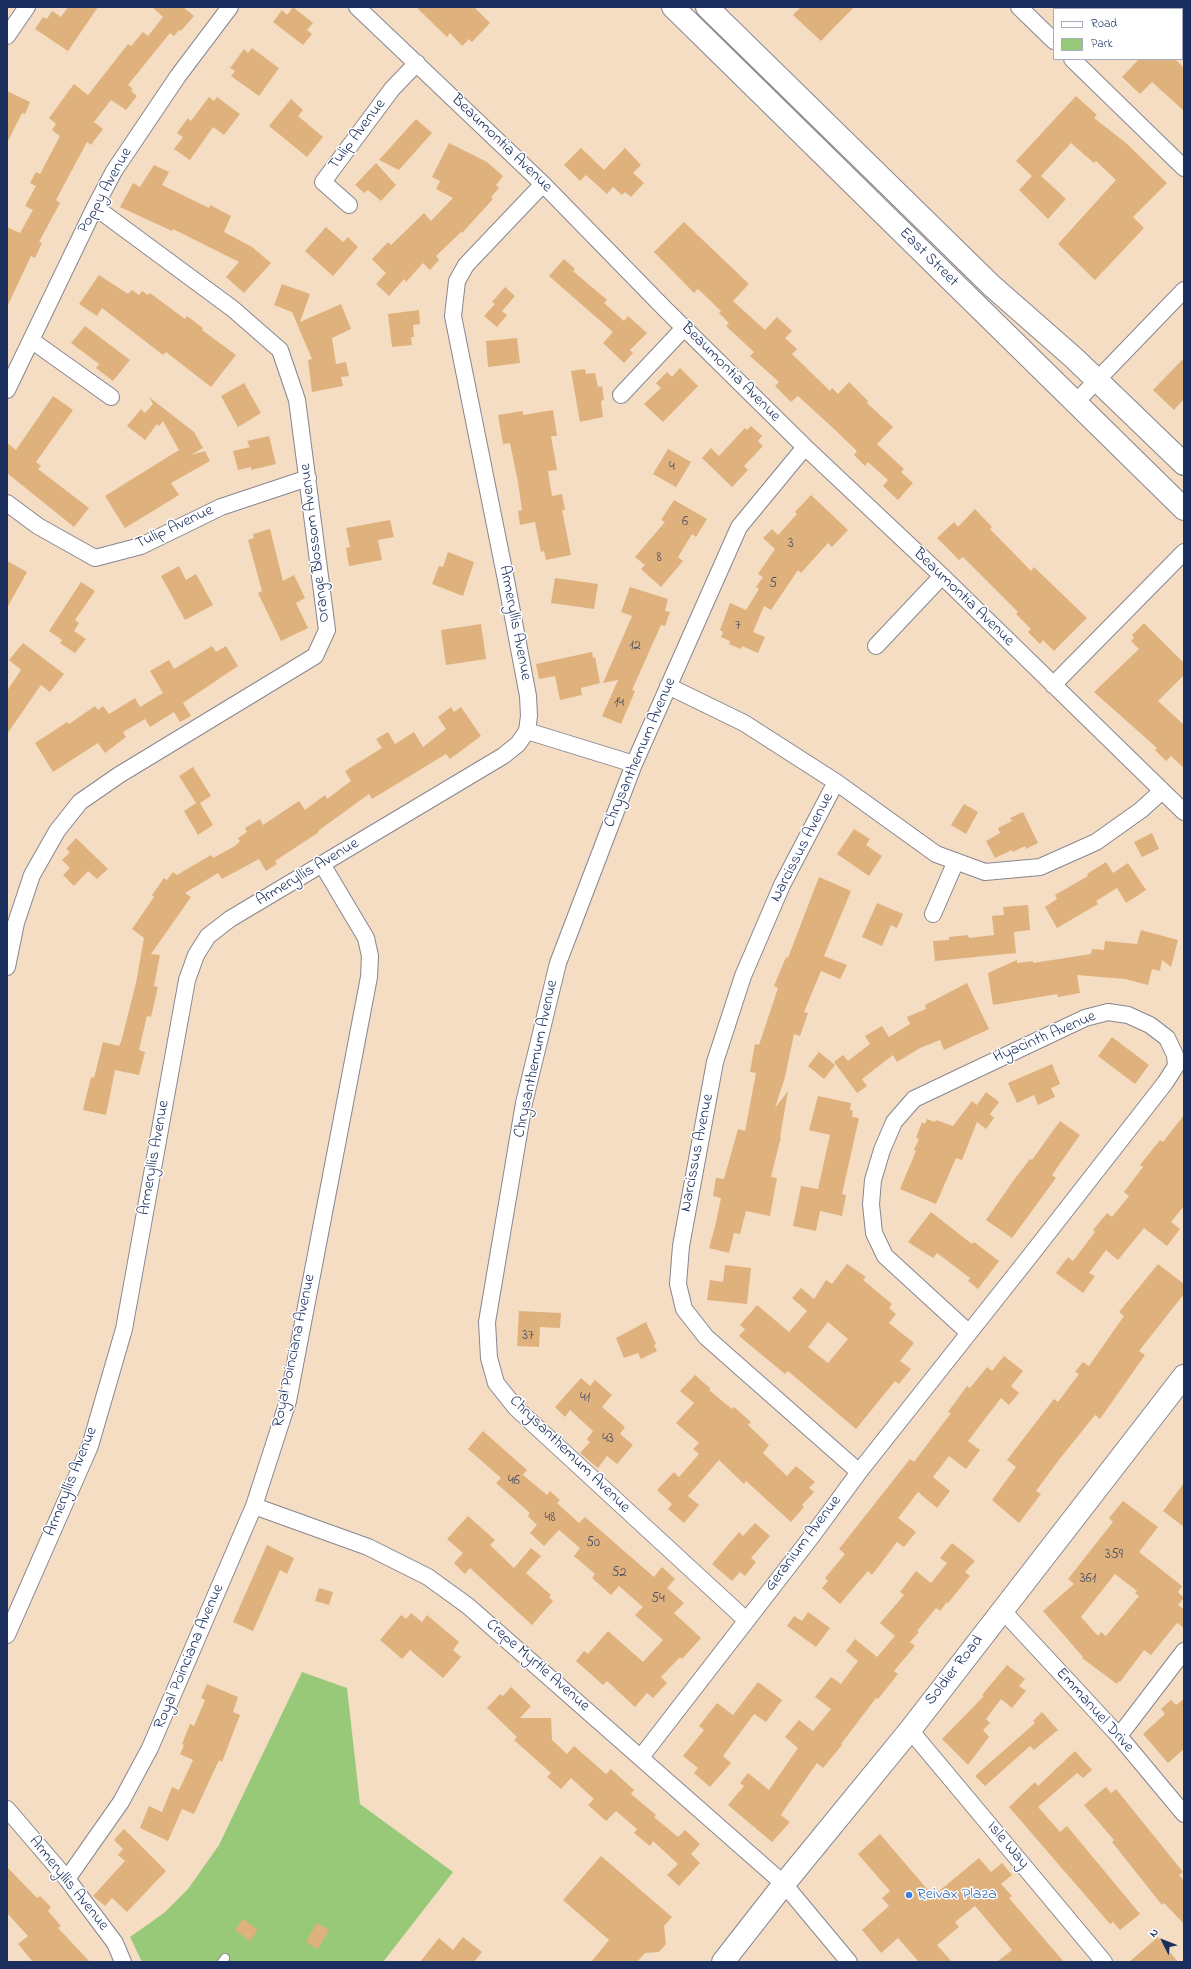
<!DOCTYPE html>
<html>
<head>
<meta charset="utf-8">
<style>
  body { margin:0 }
  #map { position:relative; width:1191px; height:1969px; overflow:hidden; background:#f5ddc3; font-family:"Indie Flower",sans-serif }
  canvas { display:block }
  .frame { position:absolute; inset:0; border:8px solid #1b2f5e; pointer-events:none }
  .legend { position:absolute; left:1053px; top:8px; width:130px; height:52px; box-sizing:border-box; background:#fff; border:1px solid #a4acbf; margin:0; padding:5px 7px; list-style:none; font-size:12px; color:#1b2f5e }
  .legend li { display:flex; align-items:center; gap:8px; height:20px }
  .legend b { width:20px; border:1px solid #a4acbf }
  .north { position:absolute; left:1143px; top:1921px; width:40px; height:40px; -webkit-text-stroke:3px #fff; paint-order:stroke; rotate:312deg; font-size:11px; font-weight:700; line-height:16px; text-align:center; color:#1b2f5e }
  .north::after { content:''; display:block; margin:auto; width:14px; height:18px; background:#1b2f5e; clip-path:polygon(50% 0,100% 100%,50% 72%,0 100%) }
</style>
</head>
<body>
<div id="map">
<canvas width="1191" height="1969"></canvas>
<div class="frame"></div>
<ul class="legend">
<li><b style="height:5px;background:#fff"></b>Road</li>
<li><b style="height:11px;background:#98c979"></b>Park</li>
</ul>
<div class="north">N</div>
</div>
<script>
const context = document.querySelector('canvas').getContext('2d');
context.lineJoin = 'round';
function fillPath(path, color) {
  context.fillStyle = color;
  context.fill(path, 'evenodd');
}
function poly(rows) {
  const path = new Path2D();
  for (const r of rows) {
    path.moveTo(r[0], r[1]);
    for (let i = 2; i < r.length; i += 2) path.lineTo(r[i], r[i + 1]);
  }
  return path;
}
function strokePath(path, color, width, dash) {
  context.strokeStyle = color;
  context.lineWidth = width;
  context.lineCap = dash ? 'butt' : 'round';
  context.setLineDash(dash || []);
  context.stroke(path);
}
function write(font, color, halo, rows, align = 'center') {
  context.font = font + ' "Indie Flower",sans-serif';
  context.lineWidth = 3;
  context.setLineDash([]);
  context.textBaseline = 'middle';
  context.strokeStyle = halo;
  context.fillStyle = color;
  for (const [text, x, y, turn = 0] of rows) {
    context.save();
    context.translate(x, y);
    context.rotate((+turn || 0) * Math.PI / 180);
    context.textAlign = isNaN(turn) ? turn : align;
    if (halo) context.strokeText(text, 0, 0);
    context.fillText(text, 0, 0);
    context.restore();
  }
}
fillPath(poly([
  [302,1672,347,1688,360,1804,453,1872,383,1962,142,1962,130,1937,164,1913,188,1889,219,1845]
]), '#98c979');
fillPath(poly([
  [68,7,98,7,68,51,35,29,43,17,47,19,52,11,61,17],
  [152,7,183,7,194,16,181,31,179,30,174,36,170,33,128,85,133,89,131,91,137,96,126,110,111,100,94,122,103,129,91,145,87,142,56,200,60,203,39,242,42,243,35,258,31,256,7,307,7,227,20,233,33,210,25,206,36,186,30,183,36,172,40,174,60,136,52,130,56,124,49,118,74,84,88,95,128,44,131,46,143,32,148,36,163,17],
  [293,7,313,23,307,30,312,34,303,45,273,22,282,10,287,15],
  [416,7,474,7,490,23,472,42,469,39,462,46,450,33,447,37],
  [801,7,854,7,821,41,793,15],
  [252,48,279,68,259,96,231,76,235,71,230,68,244,49,248,53],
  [1139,59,1175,59,1184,68,1184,111,1152,82,1140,94,1122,77],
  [7,91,30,102,25,114,22,113,7,143],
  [1076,96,1097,115,1094,118,1126,143,1167,183,1133,217,1144,228,1095,280,1058,244,1116,180,1096,161,1094,163,1071,143,1041,176,1066,199,1048,219,1019,190,1032,176,1016,161],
  [209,97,214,101,217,97,240,114,224,135,213,127,190,160,174,149,183,137,177,133,188,118,191,121],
  [291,99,303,110,298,116,323,137,307,157,269,126],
  [416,119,432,133,399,170,379,160],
  [449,143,487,162,503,176,496,185,499,188,491,197,493,199,462,233,461,232,436,256,439,260,430,270,423,263,406,282,404,279,389,296,376,284,386,273,372,259,388,242,391,245,424,213,431,221,453,198,436,189,440,181,432,177],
  [581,148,604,170,625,148,641,165,633,173,644,183,631,197,625,192,622,195,613,187,607,194,586,175,580,181,564,165],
  [376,163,396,185,381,201,368,190,364,193,355,185],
  [154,165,169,172,162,185,209,208,210,205,231,216,224,232,252,247,271,263,244,293,226,277,239,262,173,229,172,231,120,207,133,183,140,187],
  [684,222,749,284,733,301,765,330,777,317,792,331,785,338,797,349,792,354,830,391,832,388,838,394,849,382,868,401,867,403,893,427,877,444,904,469,901,472,913,483,898,500,883,486,888,480,868,462,865,466,854,455,857,451,833,428,798,396,791,402,775,386,779,382,750,356,754,352,726,326,729,323,719,313,721,311,698,289,694,293,654,252],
  [326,227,343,242,348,237,358,247,333,276,305,251],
  [564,259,575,269,573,271,607,300,604,303,624,321,628,316,647,333,630,350,633,353,624,363,603,343,613,332,549,276],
  [99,275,128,294,132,290,139,295,142,291,148,295,150,293,185,319,187,316,203,328,202,330,236,355,211,387,166,352,163,355,102,308,97,316,79,304],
  [282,284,310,294,300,322,341,304,351,329,332,338,336,364,346,362,349,376,341,377,343,386,312,392,308,360,312,359,292,312,274,305],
  [505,287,515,296,502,311,507,315,497,327,484,316,495,304,492,302],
  [419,310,420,324,413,325,414,337,411,337,412,345,392,347,388,314],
  [85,326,130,360,113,381,96,368,99,364,71,343],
  [517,338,520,363,488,367,486,341],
  [1184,358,1184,399,1174,410,1153,390],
  [680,368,698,386,663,422,644,404,661,388,656,383,667,372,672,377],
  [585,369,586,374,595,373,598,387,602,386,604,400,601,401,603,417,580,422,571,371],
  [244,383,261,413,238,427,221,396],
  [53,396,73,410,36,462,41,466,38,469,89,508,74,527,7,473,7,443,16,450],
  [149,397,194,432,203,448,191,455,205,451,210,461,171,483,179,495,125,528,105,496,179,450,163,421,159,426,157,424,145,440,127,426,141,409,145,413,153,404],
  [553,410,557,436,551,436,557,470,548,471,552,496,562,494,565,510,562,510,571,555,546,560,544,551,541,552,535,522,520,525,518,511,522,510,518,482,510,443,503,444,498,415,523,411,523,415],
  [751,426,762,436,758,441,763,446,744,466,748,470,732,487,702,458,711,448,719,456,745,428,747,430],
  [269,436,276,464,251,470,251,467,238,470,233,451,250,447,247,441],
  [668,449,691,462,676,487,653,474],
  [811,495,848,530,832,547,828,543,801,573,798,570,771,610,764,606,753,632,765,637,758,653,742,646,741,649,729,644,730,641,721,637,723,632,720,630,730,603,746,610,759,589,756,587,763,577,758,574,775,549,763,538,772,529,778,535,797,514,795,512],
  [674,500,707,519,696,537,692,534,678,557,683,561,661,587,641,569,645,565,635,557,665,522,661,520],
  [975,509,992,527,990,529,1031,571,1034,567,1087,618,1054,651,1043,640,1040,644,1028,632,1031,629,1016,614,1018,612,963,557,959,560,937,538,954,522,958,527],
  [390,520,394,537,378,540,382,560,349,566,346,548,350,547,346,528],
  [270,529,283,581,294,575,305,598,296,603,308,628,281,641,258,593,262,591,248,540,254,538,253,534],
  [448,552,474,562,463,596,432,584,439,566,443,567],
  [7,561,27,572,7,608],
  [179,566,186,580,196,574,213,605,185,620,161,576],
  [555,578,598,584,594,609,551,603],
  [81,582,95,591,75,620,79,623,74,631,86,639,75,653,60,643,62,640,49,631],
  [630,587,668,599,665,611,670,612,665,626,661,625,632,690,635,691,621,724,602,716,618,680,603,683,632,616,621,612],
  [1144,623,1184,663,1184,675,1158,701,1184,725,1184,768,1171,756,1166,761,1155,750,1157,748,1094,692,1139,649,1131,641,1134,638,1132,635],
  [481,624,486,659,446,665,441,630],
  [23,643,64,674,50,692,41,685,7,734,7,691,21,670,9,660],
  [212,646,216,652,226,646,238,666,183,703,191,716,180,722,174,712,150,727,145,719,123,732,126,737,105,753,98,743,53,772,35,743,67,722,69,724,95,706,98,710,103,706,109,714,135,698,140,707,163,693,150,671,169,660,174,669],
  [592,652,593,658,595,657,600,683,581,688,582,695,560,700,555,676,539,679,536,664],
  [451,707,454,712,461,707,481,736,450,759,446,754,372,799,369,794,318,831,319,832,275,861,277,864,266,871,259,859,222,879,218,873,185,893,191,897,151,954,160,955,154,986,158,987,151,1017,147,1016,139,1050,145,1052,139,1075,115,1070,106,1115,83,1110,91,1077,94,1078,103,1042,119,1046,121,1042,136,983,144,938,132,929,154,897,152,895,164,878,167,880,173,872,177,875,211,855,213,858,235,846,240,841,238,838,247,832,245,828,260,819,263,825,299,801,305,810,325,795,327,799,351,781,345,771,382,748,376,739,388,732,395,744,414,732,423,747,446,729,438,717],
  [193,767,211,796,200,803,213,825,198,835,184,811,196,803,179,776],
  [964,804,978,812,966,834,951,825],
  [1023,812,1038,843,1026,849,1025,846,1013,852,1012,850,995,858,986,841,1000,833,998,828,1012,821,1010,818],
  [854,829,870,839,866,845,882,856,869,876,837,854],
  [1152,833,1159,849,1142,857,1134,842],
  [76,838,108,869,97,879,88,871,74,886,63,875,70,868,62,860,70,852,66,849],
  [1106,862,1113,873,1128,863,1146,890,1126,903,1117,888,1096,901,1098,904,1057,928,1045,907,1057,899,1055,895,1088,876,1087,874],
  [819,877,851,891,824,956,847,965,840,979,821,971,804,1012,808,1013,800,1036,794,1034,785,1077,775,1108,788,1091,780,1137,781,1137,771,1177,777,1178,770,1216,746,1211,740,1234,734,1233,729,1253,709,1248,715,1227,721,1198,713,1196,716,1178,724,1179,738,1129,745,1131,756,1073,750,1072,755,1044,759,1045,778,988,774,986,786,957,788,958],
  [877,903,903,914,897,928,891,925,882,946,862,937],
  [1028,905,1030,930,1014,932,1016,953,935,961,933,941,949,940,949,937,968,935,969,938,994,935,992,916,1004,915,1003,907],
  [1141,930,1178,940,1171,967,1162,960,1160,971,1152,969,1148,985,1125,979,1077,975,1080,993,1058,997,1057,994,993,1005,988,973,1017,960,1017,963,1033,961,1033,963,1091,954,1092,949,1104,950,1105,941,1137,944],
  [967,983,989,1029,944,1050,940,1040,920,1048,897,1062,893,1055,862,1079,867,1086,857,1093,834,1062,843,1055,848,1061,870,1044,865,1036,882,1026,889,1037,910,1024,907,1017,926,1009,925,1005],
  [1112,1037,1149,1065,1135,1084,1098,1056],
  [819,1052,835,1065,824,1079,808,1066],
  [1052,1064,1060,1084,1051,1088,1055,1097,1038,1105,1034,1095,1017,1103,1008,1083],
  [986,1092,999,1102,990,1114,994,1118,986,1129,977,1122,962,1160,956,1158,936,1204,900,1189,916,1151,914,1150,919,1139,916,1138,922,1122,925,1124,927,1119,935,1122,936,1120,953,1126,972,1101,977,1105],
  [818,1096,851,1103,850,1110,853,1111,852,1117,859,1118,842,1194,846,1195,842,1216,820,1211,816,1231,793,1226,801,1186,818,1189,830,1135,809,1130],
  [1184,1115,1184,1206,1171,1222,1180,1229,1167,1246,1144,1228,1118,1260,1106,1250,1089,1273,1095,1276,1083,1293,1056,1273,1068,1257,1073,1261,1095,1232,1093,1230,1107,1213,1112,1217,1129,1196,1124,1192,1143,1167,1140,1165,1160,1140,1163,1142],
  [1060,1121,1080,1135,1052,1175,1056,1178,1012,1238,986,1220,1016,1177,1030,1159,1032,1160],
  [931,1212,972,1244,974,1242,999,1261,978,1289,968,1281,970,1278,937,1253,933,1258,908,1242],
  [847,1264,866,1277,863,1280,892,1304,889,1308,896,1314,889,1323,914,1343,900,1361,911,1369,899,1384,895,1381,856,1429,788,1371,785,1374,739,1336,745,1329,740,1325,757,1305,789,1332,807,1311,792,1298,801,1288,814,1299,826,1280,832,1284],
  [828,1322,848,1339,828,1363,808,1347],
  [1158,1264,1184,1284,1184,1294,1139,1351,1145,1355,1100,1419,1095,1415,1058,1461,1036,1491,1041,1494,1019,1523,992,1500,1016,1467,1007,1460,1054,1399,1058,1402,1079,1374,1075,1372,1083,1362,1089,1366,1124,1316,1119,1312],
  [725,1265,751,1268,747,1304,707,1300,710,1280,723,1282],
  [519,1311,561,1313,560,1328,540,1327,539,1347,517,1346],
  [646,1322,656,1344,654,1345,657,1351,641,1359,638,1353,624,1358,616,1338],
  [1004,1356,1023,1371,1011,1386,1019,1393,1009,1405,1001,1398,968,1441,980,1450,966,1469,949,1456,933,1477,950,1491,937,1508,918,1492,898,1518,916,1532,904,1547,897,1542,872,1575,868,1571,840,1604,822,1588,828,1581,825,1578,845,1554,839,1549,910,1459,914,1462,951,1413,948,1412,967,1386,970,1388,987,1367,992,1371],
  [695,1375,711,1389,709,1390,732,1409,734,1407,751,1422,748,1425,769,1445,763,1453,787,1476,796,1466,815,1482,809,1488,814,1492,802,1505,804,1507,791,1522,746,1481,744,1484,719,1460,688,1496,699,1505,684,1523,668,1509,672,1504,657,1490,674,1472,679,1477,699,1454,693,1449,699,1443,676,1423,694,1403,680,1391],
  [581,1378,590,1386,595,1380,612,1395,602,1407,625,1427,620,1434,633,1445,617,1464,607,1456,598,1468,580,1453,590,1442,587,1439,593,1431,570,1410,565,1417,555,1407],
  [483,1431,527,1470,523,1475,547,1495,550,1491,560,1500,557,1503,579,1523,585,1517,654,1577,662,1567,675,1579,667,1588,684,1603,674,1613,701,1638,682,1659,680,1657,661,1677,667,1683,653,1698,647,1693,635,1707,607,1681,603,1685,576,1661,584,1651,588,1654,608,1631,643,1662,663,1640,635,1615,643,1607,619,1586,611,1595,592,1578,595,1574,574,1556,580,1548,559,1530,544,1546,530,1533,537,1525,528,1516,530,1513,496,1483,501,1478,468,1449],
  [1184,1483,1184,1527,1163,1511],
  [1123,1501,1158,1527,1139,1552,1182,1586,1178,1592,1184,1598,1178,1605,1184,1609,1184,1628,1177,1623,1151,1655,1144,1650,1120,1682,1119,1681,1117,1684,1082,1658,1083,1657,1043,1611,1074,1584,1068,1579,1113,1522,1109,1518],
  [1115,1574,1137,1591,1135,1593,1139,1596,1106,1636,1101,1632,1098,1636,1081,1617],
  [468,1516,495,1540,490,1545,514,1568,531,1548,541,1556,526,1573,551,1595,549,1597,553,1601,532,1625,470,1568,465,1574,454,1563,463,1553,447,1539],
  [755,1523,770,1536,751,1558,756,1562,745,1576,740,1572,732,1581,712,1564,739,1532,743,1536],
  [952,1543,975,1561,965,1572,970,1576,948,1603,947,1602,940,1611,936,1608,917,1631,919,1632,910,1642,915,1646,894,1671,898,1674,878,1699,876,1698,841,1744,842,1745,823,1768,817,1763,784,1810,781,1815,790,1822,772,1842,728,1805,744,1786,740,1783,748,1773,769,1790,798,1748,785,1737,799,1720,813,1731,831,1709,815,1697,831,1677,841,1684,858,1661,846,1651,855,1639,877,1657,895,1636,880,1623,904,1595,900,1592,916,1571,931,1583,947,1563,940,1558],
  [267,1545,294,1558,287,1574,280,1570,253,1631,233,1622],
  [319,1588,333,1592,329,1605,315,1601],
  [808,1612,830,1628,816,1647,787,1626,794,1616,802,1621],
  [411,1613,422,1622,427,1615,459,1642,453,1650,461,1657,443,1678,410,1650,402,1659,380,1640,401,1615,406,1619],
  [1007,1665,1025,1679,1019,1686,1026,1691,1012,1708,1001,1699,986,1719,990,1723,983,1730,989,1737,968,1765,942,1739,984,1696,982,1695],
  [758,1682,782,1700,766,1722,754,1714,723,1756,731,1763,710,1787,694,1773,698,1768,683,1756,704,1730,699,1726,717,1703,733,1715],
  [207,1684,238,1697,233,1712,240,1715,222,1762,219,1760,194,1814,182,1809,168,1841,140,1828,149,1806,162,1812,172,1787,179,1790,193,1760,180,1754,184,1745,182,1744,190,1724,194,1726,205,1700,201,1698],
  [511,1687,531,1706,520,1718,551,1718,552,1740,567,1754,574,1746,606,1774,611,1769,634,1790,631,1794,656,1815,654,1817,678,1837,685,1830,700,1844,691,1854,700,1863,679,1886,667,1875,678,1864,653,1841,650,1846,634,1833,637,1829,616,1811,606,1821,588,1805,594,1799,571,1778,561,1789,547,1777,551,1773,514,1740,517,1737,487,1708,500,1694,503,1696],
  [1184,1699,1184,1749,1168,1763,1143,1734,1165,1714,1161,1709,1171,1700,1176,1705],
  [1042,1712,1058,1730,1034,1750,1030,1746,985,1786,975,1776,1035,1723,1033,1721],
  [1075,1751,1092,1770,1083,1778,1077,1773,1038,1807,1060,1832,1067,1826,1140,1914,1120,1930,1113,1922,1110,1924,1009,1807,1035,1782,1038,1786],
  [1106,1787,1111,1793,1116,1789,1183,1872,1179,1875,1184,1881,1184,1924,1164,1903,1162,1905,1112,1842,1114,1840,1084,1805],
  [124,1829,166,1871,127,1912,112,1898,105,1906,93,1896,125,1861,118,1855,123,1849,114,1840],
  [880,1834,933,1896,979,1858,991,1872,1002,1863,1012,1875,1001,1884,1012,1896,1009,1898,1064,1962,997,1962,1012,1950,975,1906,955,1922,959,1927,937,1945,952,1962,919,1962,898,1938,881,1953,862,1930,889,1906,882,1898,890,1891,858,1854],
  [601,1856,672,1917,664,1926,666,1944,659,1952,645,1953,637,1962,591,1962,609,1940,563,1900],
  [7,1867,37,1898,40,1896,51,1907,48,1911,61,1926,58,1928,90,1962,33,1962,18,1944,28,1936,7,1913],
  [243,1919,258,1930,250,1941,235,1930],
  [317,1923,329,1930,318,1949,306,1942],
  [463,1937,482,1952,474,1962,420,1962,439,1938,453,1950],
  [1158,1937,1178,1962,1129,1962]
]), '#dfb17c');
const lane = poly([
  [222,1962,225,1958]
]);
const street = poly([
  [357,7,543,184,665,309,805,447,942,576,1184,812],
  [1019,7,1054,41],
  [1182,11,1184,13],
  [7,36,27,7],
  [1072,59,1184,168],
  [349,205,323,182,392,89,417,63],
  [31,340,111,397],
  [7,390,95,207,114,171,178,76,230,7],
  [621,395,684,328],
  [1075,403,1184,290],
  [7,503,38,526,95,558,141,546,221,507,308,478],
  [876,646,942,576],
  [1053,685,1184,552],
  [668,686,744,723,836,782,936,854,985,872,1040,867,1096,842,1141,810,1162,791],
  [527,731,634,764],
  [836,782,782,885,743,976,715,1062,681,1246,678,1284,684,1309,706,1337,859,1472],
  [933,914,956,861],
  [7,967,16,923,32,875,57,831,80,802,119,775,315,656,327,630,297,400,280,350,233,309,95,207],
  [254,1506,368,1547,428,1577,468,1606,784,1884,849,1962],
  [1002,1610,1119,1736,1184,1814],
  [746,1620,516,1408,496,1383,489,1358,487,1322,524,1103,558,963,634,764,739,527,805,447],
  [7,1635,90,1446,124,1329,187,980,196,955,208,936,230,919,503,756,518,744,527,731,529,716,528,696,506,580,453,316,457,281,466,265,543,184],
  [910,1730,1104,1962],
  [1119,1736,1184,1651],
  [641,1757,812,1536,859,1472,969,1333,1030,1256,1165,1083,1176,1066,1175,1055,1167,1038,1150,1025,1128,1015,1108,1012,1085,1018,914,1099,894,1122,882,1150,873,1180,871,1204,874,1233,885,1256,969,1333],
  [7,1809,67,1879,115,1943,123,1962],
  [67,1879,121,1802,150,1748,254,1506,288,1401,369,977,370,956,366,938,322,864]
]);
const secondary = poly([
  [673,7,1184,509],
  [707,7,992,286,1074,358,1184,464],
  [723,1962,784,1884,910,1730,1184,1376]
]);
strokePath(lane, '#888690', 10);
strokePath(street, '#888690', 18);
strokePath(secondary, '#888690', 24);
strokePath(lane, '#fff', 8);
strokePath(street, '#fff', 16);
strokePath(secondary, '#fff', 22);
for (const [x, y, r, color] of [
  [909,1895,4,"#3f7fe0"]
]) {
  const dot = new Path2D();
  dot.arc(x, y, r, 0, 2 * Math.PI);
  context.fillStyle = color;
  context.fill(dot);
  strokePath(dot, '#fff', 1.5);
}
write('14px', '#4c5066', null, [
  ["4",672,468],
  ["6",685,523],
  ["3",791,545],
  ["8",659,559],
  ["5",773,585],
  ["7",738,627],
  ["12",635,647],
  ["14",619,704],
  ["37",528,1337],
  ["41",585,1399],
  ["43",608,1440],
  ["46",514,1482],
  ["48",550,1519],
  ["50",593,1544],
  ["359",1114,1556],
  ["52",619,1574],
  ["361",1088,1580],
  ["54",658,1600]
]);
write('16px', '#1b2f5e', '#fff', [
  ["Tulip Avenue",358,135,-53],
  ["Beaumontia Avenue",501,144,44],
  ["Poppy Avenue",106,191,-61],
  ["East Street",928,258,45],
  ["Beaumontia Avenue",730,373,45],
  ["Tulip Avenue",175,528,-25],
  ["Orange Blossom Avenue",316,543,-97],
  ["Beaumontia Avenue",963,598,44],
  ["Armeryllis Avenue",514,623,79],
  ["Chrysanthemum Avenue",641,753,-67],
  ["Narcissus Avenue",803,848,-63],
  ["Armeryllis Avenue",308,873,-31],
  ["Hyacinth Avenue",1045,1038,-23],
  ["Chrysanthemum Avenue",537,1059,-78],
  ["Narcissus Avenue",698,1153,-79],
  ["Armeryllis Avenue",155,1158,-80],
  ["Royal Poinciana Avenue",295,1351,-78],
  ["Chrysanthemum Avenue",569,1455,44],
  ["Armeryllis Avenue",72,1482,-68],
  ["Geranium Avenue",804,1544,-53],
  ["Royal Poinciana Avenue",190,1657,-67],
  ["Crepe Myrtle Avenue",537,1666,41],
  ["Soldier Road",955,1671,-52],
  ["Emmanuel Drive",1094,1711,48],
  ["Isle Way",1007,1846,50],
  ["Armeryllis Avenue",68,1884,51]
]);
write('16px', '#366cbe', '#fff', [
  ["Reivax Plaza",917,1895]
], 'left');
</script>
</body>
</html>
